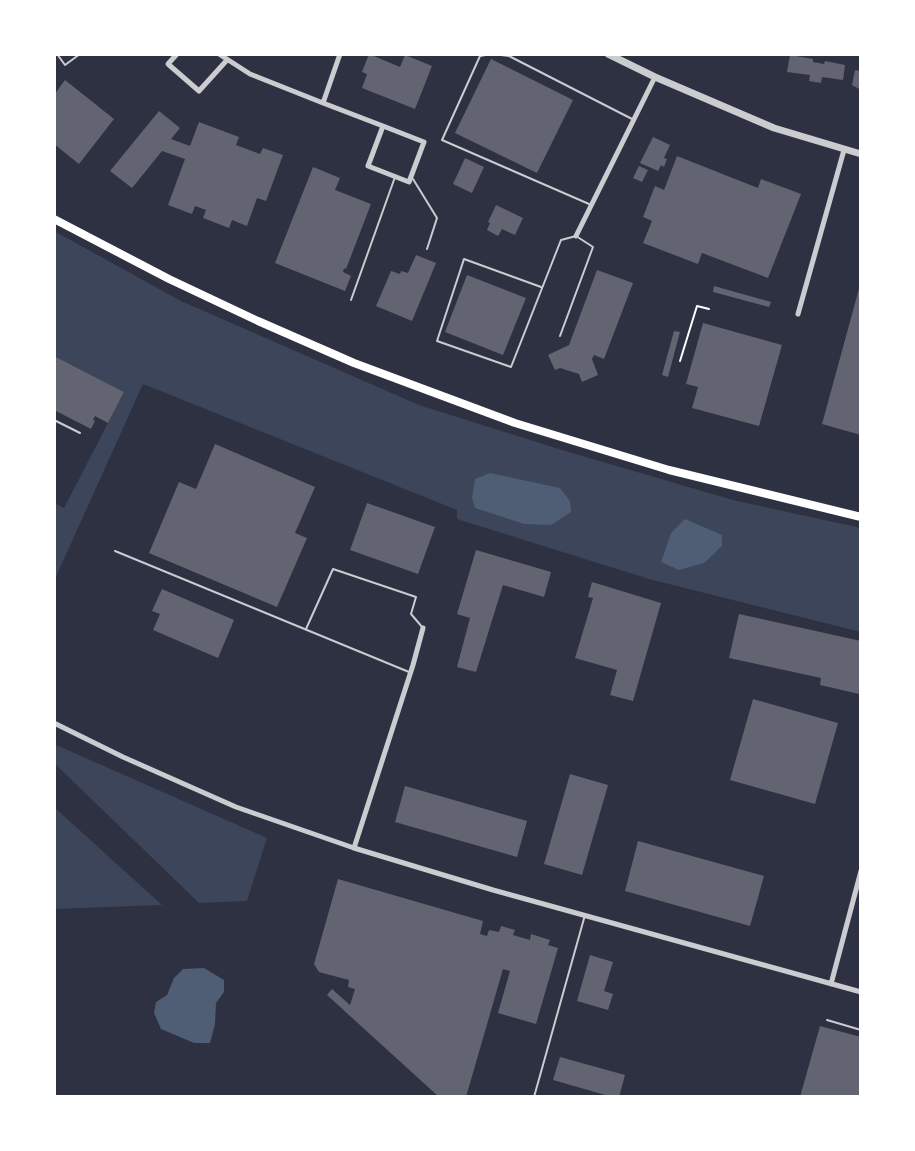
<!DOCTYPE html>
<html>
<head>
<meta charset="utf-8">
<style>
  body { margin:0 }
  #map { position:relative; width:915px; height:1151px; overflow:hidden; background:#2d3142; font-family:Helvetica,sans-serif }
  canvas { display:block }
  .frame { position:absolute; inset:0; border:56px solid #fff; pointer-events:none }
</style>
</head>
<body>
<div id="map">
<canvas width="915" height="1151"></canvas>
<div class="frame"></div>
</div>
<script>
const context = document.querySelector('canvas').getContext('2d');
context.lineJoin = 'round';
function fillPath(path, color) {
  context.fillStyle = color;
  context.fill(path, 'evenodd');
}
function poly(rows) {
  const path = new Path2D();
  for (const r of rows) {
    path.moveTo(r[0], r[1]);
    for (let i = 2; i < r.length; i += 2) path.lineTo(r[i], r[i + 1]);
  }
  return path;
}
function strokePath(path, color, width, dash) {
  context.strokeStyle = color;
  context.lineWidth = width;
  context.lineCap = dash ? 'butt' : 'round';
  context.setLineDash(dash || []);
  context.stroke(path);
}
fillPath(poly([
  [54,231,181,301,419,405,562,450,733,500,861,528,861,632,649,579,457,519,457,510,143,384,54,581,54,503,64,508,124,392,54,356],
  [54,744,267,838,247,901,199,903,54,763],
  [54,807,162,905,54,909]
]), '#3c4559');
fillPath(poly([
  [490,473,560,488,570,501,571,512,551,525,524,524,475,508,472,498,475,479],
  [685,519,722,535,722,546,704,563,679,570,661,562,671,533],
  [204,968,224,980,224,992,216,1003,215,1024,210,1043,194,1043,161,1029,154,1013,156,1002,167,995,174,978,183,969]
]), '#4f5d75');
fillPath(poly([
  [369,54,400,67,405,55,432,66,415,109,362,88,367,74,362,72],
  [790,55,813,59,813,62,824,64,825,61,845,65,843,80,822,77,821,83,809,81,810,75,787,72],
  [491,59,573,100,537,173,455,133],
  [855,70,861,71,861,90,852,85],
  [65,80,114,119,79,164,54,144,54,95],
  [159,111,180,128,171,139,190,146,199,122,239,137,236,145,260,154,263,148,283,155,266,201,257,198,247,226,232,220,229,228,203,218,206,210,195,206,192,214,168,205,185,159,162,151,132,188,110,171],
  [653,137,670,145,664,158,667,159,664,167,661,165,658,171,640,163],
  [677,156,758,188,761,179,801,194,768,278,702,253,698,264,643,243,652,221,643,217,655,186,664,190],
  [465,158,484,167,472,193,453,184],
  [639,166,648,170,642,182,633,178],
  [313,167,340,178,335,190,371,204,346,269,344,268,343,272,351,276,345,291,275,263],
  [496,205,523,218,515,235,502,229,498,236,487,230,490,223,488,222],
  [416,255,436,263,412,321,376,306,391,271,400,274,401,271,408,273],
  [597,270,633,283,604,359,594,355,592,359,598,375,582,382,579,374,560,368,555,370,548,355,569,345],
  [467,275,526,298,503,355,445,332],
  [860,285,861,285,861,435,822,424],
  [714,286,771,302,769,307,713,292],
  [703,323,782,345,759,426,692,408,698,387,686,384],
  [674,331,680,332,668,377,662,375],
  [54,356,124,392,108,423,95,416,93,420,95,421,91,429,54,410],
  [215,444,315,487,295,533,307,538,277,607,149,553,179,482,196,489],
  [367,503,435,527,418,574,350,550],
  [476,550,551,572,544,597,503,585,476,672,457,667,470,618,457,614],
  [592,582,661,603,633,701,610,695,617,670,575,658,593,598,588,597],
  [162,589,234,620,218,658,153,630,160,614,152,611],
  [739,614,861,641,859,694,820,685,821,678,729,658],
  [753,699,838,723,815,804,730,780],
  [570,774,608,785,582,875,544,864],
  [405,786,527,821,517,857,395,822],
  [638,841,764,876,750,926,625,891],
  [338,879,483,921,480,934,487,936,489,930,499,932,501,926,515,930,513,935,530,940,531,934,550,940,548,945,558,948,536,1024,498,1013,510,971,503,969,466,1097,439,1097,327,995,332,989,350,1005,355,989,348,987,349,980,319,972,314,964],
  [590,955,613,962,604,991,613,994,608,1010,577,1001],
  [820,1026,861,1037,861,1097,800,1097],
  [560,1057,625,1075,619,1097,612,1097,553,1080]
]), '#626471');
strokePath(poly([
  [680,361,697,306,709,309]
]), '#fff', 2);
strokePath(poly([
  [57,54,65,65,80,54],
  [491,54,480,56,442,140,589,204],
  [493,54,509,56,634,120],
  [413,179,437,218,427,249],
  [541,287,464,259,437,341,511,367,561,240,576,236,593,247,560,336],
  [351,300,395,177],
  [54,420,80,433],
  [115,551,409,672],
  [306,629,333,569,416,597,411,614,423,628],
  [827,1020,861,1030],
  [534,1097,585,915]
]), '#caccd0', 2);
strokePath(poly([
  [177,54,168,64,199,91,227,60],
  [219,54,250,74,323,103,383,126,424,142,409,182,368,166,383,126],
  [323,103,340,54],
  [576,236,655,77],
  [798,314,844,150],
  [54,723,123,757,236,807,354,848,493,890,861,992],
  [354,848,413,665,423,628],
  [831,984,861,871]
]), '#caccd0', 5);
strokePath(poly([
  [608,54,655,77,774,128,861,154]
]), '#caccd0', 7);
strokePath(poly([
  [54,219,169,279,258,321,354,363,515,423,669,470,861,517]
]), '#fff', 8);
</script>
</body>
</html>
